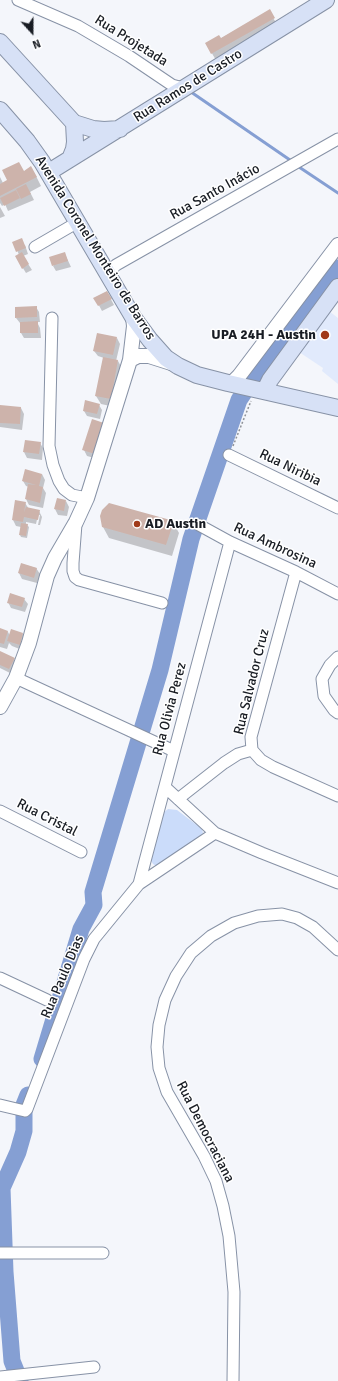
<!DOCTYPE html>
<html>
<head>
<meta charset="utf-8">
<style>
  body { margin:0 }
  #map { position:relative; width:338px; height:1381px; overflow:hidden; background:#f4f6fb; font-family:Signika,sans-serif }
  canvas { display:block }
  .north { position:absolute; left:12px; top:12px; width:40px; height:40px; -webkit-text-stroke:3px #fff; paint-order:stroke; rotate:159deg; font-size:11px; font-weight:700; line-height:16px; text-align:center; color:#181c23 }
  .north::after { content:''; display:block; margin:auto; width:14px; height:18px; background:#181c23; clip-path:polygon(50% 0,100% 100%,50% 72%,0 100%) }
</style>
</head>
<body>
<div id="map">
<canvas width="338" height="1381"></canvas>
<div class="north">N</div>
</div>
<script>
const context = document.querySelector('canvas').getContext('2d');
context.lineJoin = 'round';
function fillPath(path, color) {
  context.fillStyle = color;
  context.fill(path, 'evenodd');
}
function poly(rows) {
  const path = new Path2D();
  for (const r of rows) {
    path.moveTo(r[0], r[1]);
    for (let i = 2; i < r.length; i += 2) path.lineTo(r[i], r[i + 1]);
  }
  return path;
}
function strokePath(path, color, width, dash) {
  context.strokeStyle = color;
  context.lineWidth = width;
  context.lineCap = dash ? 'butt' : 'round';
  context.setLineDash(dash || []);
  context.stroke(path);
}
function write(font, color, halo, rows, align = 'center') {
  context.font = font + ' Signika,sans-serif';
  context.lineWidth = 3;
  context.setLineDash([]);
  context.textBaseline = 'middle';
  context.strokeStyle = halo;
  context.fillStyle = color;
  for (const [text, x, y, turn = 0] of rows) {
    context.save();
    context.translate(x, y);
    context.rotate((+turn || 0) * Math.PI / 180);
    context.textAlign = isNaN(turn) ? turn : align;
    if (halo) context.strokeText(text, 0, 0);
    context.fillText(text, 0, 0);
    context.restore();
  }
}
fillPath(poly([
  [329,311,338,318,338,384,322,371,323,368,299,352]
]), '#e1eafc');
fillPath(poly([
  [168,809,177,810,202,829,203,833,165,866,158,867,153,864,150,859,163,813]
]), '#cbdcfa');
fillPath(poly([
  [269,11,278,26,217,62,206,43,220,39],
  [24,172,36,176,41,186,30,192,34,200,8,211,5,204,2,206,0,203,0,177,3,183],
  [0,207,5,216,0,218],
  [14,242,25,245,28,254,23,256,32,270,26,273,16,257,19,255],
  [65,254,71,267,56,271,53,266],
  [107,292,114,305,102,311,95,298],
  [36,307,39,312,40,322,37,322,40,328,41,338,24,338,21,333,21,323,20,323,16,318],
  [117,338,120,344,116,361,118,361,123,370,115,407,101,404,96,396,104,358,98,356,94,351],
  [99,405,102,410,100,419,87,416,84,411],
  [0,406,21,408,24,414,22,430,0,427],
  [93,421,98,459,87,456,84,450],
  [40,443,43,448,42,460,27,458,24,452],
  [42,474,45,480,43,488,46,493,43,508,29,505,26,499,29,487,26,486,23,481],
  [66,501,69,507,67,516,58,515,55,509],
  [25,503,29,509,39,511,42,517,40,525,38,525,40,515,38,515,36,524,26,522,26,524,29,527,27,538,21,537,20,535,21,527,16,526,13,520],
  [173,522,179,533,172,556,109,538,103,527],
  [22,564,36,568,40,574,37,583,22,579,19,573],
  [24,599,28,604,25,612,11,608,8,602],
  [0,629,8,632,10,636,23,634,26,639,22,650,12,646,9,643,7,649,0,647],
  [0,652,14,659,17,664,12,674,0,668]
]), '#0003');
strokePath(poly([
  [191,92,290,160],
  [299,167,338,193]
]), '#859fd3', 3);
strokePath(poly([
  [42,1059,81,929,94,905,93,892,160,670,191,539,239,400,253,379,338,268],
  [20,1381,12,1361,5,1272,2,1188,18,1152,24,1131,24,1105,28,1095]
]), '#859fd3', 17);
fillPath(poly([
  [270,9,275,18,211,54,205,43,219,35,221,38],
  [19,162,24,171,31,166,37,177,0,196,0,184,7,180,2,170],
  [26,184,31,194,21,199,16,189],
  [16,190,20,198,4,206,0,198],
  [22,238,26,248,16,252,12,242],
  [22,252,29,264,22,269,15,256],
  [65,252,68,261,52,266,49,257],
  [107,291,112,299,98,306,93,298],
  [37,306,37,317,15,318,15,307],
  [38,321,38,333,20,333,20,322],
  [97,333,117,337,113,355,93,351],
  [103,357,118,360,111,399,95,396],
  [85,400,100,404,97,414,83,411],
  [0,405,21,407,20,424,0,423],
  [92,419,104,423,95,454,82,450],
  [25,440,41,442,39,454,23,452],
  [25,469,42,474,39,486,43,487,40,503,25,499,28,484,36,485,22,481],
  [57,498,66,500,64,511,54,509],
  [15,500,26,502,24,512,26,507,40,510,38,520,24,517,23,522,12,520],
  [109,503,174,521,166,545,102,527,100,516,102,510],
  [21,523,28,524,26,536,19,535],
  [21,563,37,568,34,578,18,573],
  [10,593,25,598,22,607,7,603],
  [0,628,8,631,4,644,0,643],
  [11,629,23,633,20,645,7,641],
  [0,651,15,658,9,669,0,665]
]), '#cdb3ab');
const minor = poly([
  [18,0,78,26,129,56,172,85,183,88],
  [35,247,78,222],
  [108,273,116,265,338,139],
  [52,318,49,446,53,465,59,481,64,489,72,495,87,498],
  [229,455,338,508],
  [76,524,73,563,73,571,75,577,79,580,162,603],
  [199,525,230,542,296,572,338,594],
  [296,572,251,737,252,750,261,760,273,767,338,796],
  [338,657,330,665,322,679,324,696,334,710,338,713],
  [16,678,174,751],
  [165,787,215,833,262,853,338,883],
  [178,799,224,763,238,754,252,750],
  [0,811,81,852],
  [139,884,145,861,230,542],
  [0,978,47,1000],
  [0,1105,25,1111,27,1109,84,959,94,939,139,884,215,833],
  [0,1253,103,1253],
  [0,1377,94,1367],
  [233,1381,234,1292,229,1236,223,1206,216,1181,204,1156,167,1092,159,1068,157,1047,159,1025,165,1000,176,976,191,953,211,936,234,923,258,916,282,914,297,918,313,927,338,950]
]);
const tertiary = poly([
  [130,360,138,356,149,356,171,363],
  [228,383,233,382,239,376,338,245],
  [0,707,16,678,29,643,47,576,55,558,76,522,87,498,130,360,134,326,133,317]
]);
const secondary = poly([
  [0,42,74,123,93,129,104,130,120,129],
  [0,110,27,141,42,162,133,317,150,340,166,358,178,366,197,375,228,383,338,408],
  [70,159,74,149,75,142,74,123],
  [49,172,326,0],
  [268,392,267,386,270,380,338,287]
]);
strokePath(minor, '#8792a6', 13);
strokePath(tertiary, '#8792a6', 16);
strokePath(secondary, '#8792a6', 18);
strokePath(poly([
  [233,446,251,401]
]), '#8f9298', 1.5, [2, 2]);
strokePath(minor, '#fff', 11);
strokePath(tertiary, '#fff', 14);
strokePath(secondary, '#d7e1f6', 16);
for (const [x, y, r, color] of [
  [325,335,5,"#a13a19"],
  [137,524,4,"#a13a19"]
]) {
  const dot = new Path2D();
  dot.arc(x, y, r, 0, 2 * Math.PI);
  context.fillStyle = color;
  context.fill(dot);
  strokePath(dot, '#fff', 1.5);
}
write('14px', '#181c23', '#fff', [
  ["Rua Projetada",131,41,32],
  ["Rua Ramos de Castro",188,86,-32],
  ["Rua Santo Inácio",215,192,-29],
  ["Avenida Coronel Monteiro de Barros",95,248,58],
  ["Rua Niribia",290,468,26],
  ["Rua Ambrosina",275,546,25],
  ["Rua Salvador Cruz",252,682,-76],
  ["Rua Olivia Perez",170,709,-75],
  ["Rua Cristal",47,818,27],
  ["Rua Paulo Dias",63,977,-67],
  ["Rua Democraciana",205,1132,63]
]);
write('bold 14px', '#181c23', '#fff', [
  ["UPA 24H - Austin",316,335],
  ["AD Austin",145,524,"left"]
], 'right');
</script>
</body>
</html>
